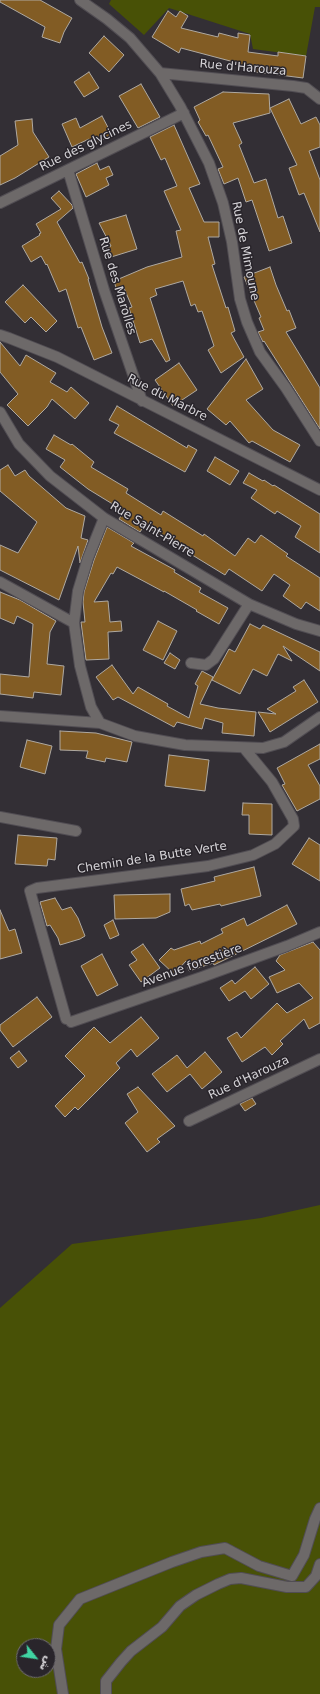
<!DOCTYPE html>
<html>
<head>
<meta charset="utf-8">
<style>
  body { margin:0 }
  #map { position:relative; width:320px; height:1694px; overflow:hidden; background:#332f35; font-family:"DejaVu Sans","Noto Sans Arabic",sans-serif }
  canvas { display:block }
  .north { position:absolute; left:16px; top:1638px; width:40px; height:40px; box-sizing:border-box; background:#29252b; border:1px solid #6f6b71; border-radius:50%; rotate:120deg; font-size:11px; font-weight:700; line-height:16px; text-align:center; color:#d7d5d9 }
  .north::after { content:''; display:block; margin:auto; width:14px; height:18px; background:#40d4a2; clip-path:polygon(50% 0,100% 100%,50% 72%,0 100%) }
</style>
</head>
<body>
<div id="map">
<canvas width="320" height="1694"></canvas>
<div class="north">ش</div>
</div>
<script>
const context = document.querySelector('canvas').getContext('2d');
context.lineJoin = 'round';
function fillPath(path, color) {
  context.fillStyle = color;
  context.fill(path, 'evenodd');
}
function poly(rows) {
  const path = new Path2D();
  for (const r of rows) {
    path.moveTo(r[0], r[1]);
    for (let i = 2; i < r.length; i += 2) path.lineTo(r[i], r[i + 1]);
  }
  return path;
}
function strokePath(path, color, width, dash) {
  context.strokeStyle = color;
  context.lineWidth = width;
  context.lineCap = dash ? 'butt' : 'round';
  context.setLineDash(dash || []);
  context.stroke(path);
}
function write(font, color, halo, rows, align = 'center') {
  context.font = font + ' "DejaVu Sans",sans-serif';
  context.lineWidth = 3;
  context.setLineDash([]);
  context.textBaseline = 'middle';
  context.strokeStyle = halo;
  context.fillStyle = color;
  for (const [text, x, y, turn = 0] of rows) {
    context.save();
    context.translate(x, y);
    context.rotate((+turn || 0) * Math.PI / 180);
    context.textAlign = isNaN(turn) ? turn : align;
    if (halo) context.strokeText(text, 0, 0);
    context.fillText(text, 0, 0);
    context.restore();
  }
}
fillPath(poly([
  [111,0,320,0,320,7,315,7,306,56,253,49,250,34,169,8,144,35,109,4],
  [320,1205,320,1694,0,1694,0,1308,72,1244,261,1218],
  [24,1646,48,1646,48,1670,24,1670]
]), '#485106');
const building = poly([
  [0,0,40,0,72,18,64,32,60,43,42,37,45,27,0,2,0,0],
  [168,11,176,17,180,11,188,16,181,28,218,37,219,33,238,38,238,33,250,35,248,52,278,56,278,52,306,56,303,78,248,71,249,67,234,65,234,62,181,48,179,53,152,37,168,11],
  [104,36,124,55,109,72,89,53,104,36],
  [89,72,99,88,84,97,74,82,89,72],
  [141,84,160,117,138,128,119,96,141,84],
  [223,92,269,94,270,113,233,123,242,143,239,145,254,183,266,179,278,218,283,216,292,243,269,251,252,200,246,202,238,178,224,184,218,169,223,167,208,135,206,136,198,122,200,120,194,107,223,92],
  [289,99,301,124,316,117,320,125,320,147,309,151,320,180,320,232,304,193,299,195,289,168,297,165,270,108,289,99],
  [102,116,112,135,92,145,89,139,72,147,62,124,76,118,80,128,102,116],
  [32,119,33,132,49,157,15,178,0,185,0,156,18,145,15,121,32,119],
  [174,125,200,184,189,188,204,222,219,222,219,237,208,237,215,264,212,265,226,308,228,307,235,331,231,333,244,357,221,373,208,350,214,346,202,311,198,312,195,304,191,306,183,281,155,289,157,295,150,298,170,360,166,362,152,339,140,343,129,308,132,307,124,288,117,291,114,281,147,267,182,257,176,231,181,230,164,191,177,186,165,158,161,160,150,137,174,125],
  [97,163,100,170,109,166,113,175,106,178,109,185,86,197,76,174,97,163],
  [59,191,72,205,73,208,57,222,80,263,82,262,89,279,88,279,102,327,112,353,94,360,81,327,78,328,66,289,59,292,47,264,46,265,41,256,31,262,22,246,40,235,39,234,41,233,36,224,61,209,51,198,59,191],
  [126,215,137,249,108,258,106,249,111,246,99,223,126,215],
  [270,267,276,285,287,311,289,310,296,328,286,332,320,388,320,429,264,341,263,342,258,332,264,330,259,318,261,317,244,277,270,267],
  [23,285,57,321,46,332,31,317,25,323,5,302,23,285],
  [0,342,20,366,26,355,56,373,50,382,67,392,71,387,89,403,75,419,52,399,47,407,28,426,7,405,18,394,0,372,0,342],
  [246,359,263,389,246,400,273,430,300,445,290,462,252,441,249,443,230,421,226,425,207,409,246,359],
  [179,363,197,390,173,406,155,380,179,363],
  [117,406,187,448,188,445,197,450,185,472,114,433,119,425,109,420,117,406],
  [54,435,71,445,72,444,94,462,91,467,128,489,126,493,161,515,163,511,203,536,204,534,235,556,248,538,255,543,261,535,288,554,286,556,320,578,320,611,306,602,301,609,283,596,290,585,274,574,262,591,229,569,225,575,148,528,144,526,140,532,119,519,124,511,88,489,60,467,65,460,46,449,54,435],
  [215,457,239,471,230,485,207,471,215,457],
  [8,465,15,476,25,470,29,476,66,508,85,516,81,538,88,540,80,563,78,546,59,600,0,570,0,545,18,553,37,522,0,491,0,470,8,465],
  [249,473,263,481,264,480,273,486,274,485,320,514,320,553,295,537,301,526,277,511,275,514,251,498,257,490,243,483,249,473],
  [107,527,134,543,131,546,175,570,174,572,201,588,199,592,228,608,219,624,196,611,197,610,164,591,164,592,117,567,113,574,111,573,94,602,108,601,110,622,121,621,122,631,108,632,109,659,86,660,81,622,85,622,83,602,84,592,94,560,107,527],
  [0,592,20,600,56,621,50,632,47,664,64,666,61,695,34,692,33,698,0,694,0,674,29,677,33,624,17,616,14,624,0,618,0,592],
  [158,621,177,631,163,660,143,650,158,621],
  [250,624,260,629,263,625,320,652,320,671,283,646,292,661,278,654,267,676,253,669,240,694,212,680,229,649,235,652,250,624],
  [170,653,180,660,175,669,164,663,170,653],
  [112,665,133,694,138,687,168,704,167,706,189,718,198,686,195,684,202,671,213,677,200,704,218,708,256,712,254,736,222,733,223,723,205,718,202,729,177,722,174,727,118,697,113,700,96,677,112,665],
  [304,680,318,702,270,732,258,712,276,714,267,709,296,691,293,687,304,680],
  [60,731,96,733,132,742,127,762,106,758,105,762,86,758,88,751,60,750,60,731],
  [27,740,52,746,45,774,20,767,27,740],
  [320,744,320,759,308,765,320,786,320,799,297,811,282,785,285,784,277,768,320,744],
  [169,755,209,760,205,791,165,786,169,755],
  [243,803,272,804,272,835,249,834,249,815,242,815,243,803],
  [18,835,57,838,55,860,48,859,47,866,15,864,18,835],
  [309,838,320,845,320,881,292,864,309,838],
  [254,867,261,896,221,906,220,904,192,910,189,904,185,906,181,889,215,881,214,877,254,867],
  [170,894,170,912,156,918,115,919,114,895,170,894],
  [55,898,62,910,71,907,78,918,85,936,80,939,60,945,58,938,50,925,47,926,40,902,55,898],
  [287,905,297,924,214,965,213,963,189,971,186,961,174,974,159,960,171,948,174,950,200,941,201,944,223,933,221,929,244,918,247,926,287,905],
  [0,910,9,931,15,929,22,953,0,959,0,910],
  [113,920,119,935,110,939,104,925,113,920],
  [313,942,320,950,320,1023,309,1029,304,1019,280,1041,283,1044,272,1055,265,1047,242,1062,227,1038,237,1032,241,1038,277,1003,287,1013,313,998,299,983,277,993,269,977,285,970,276,961,280,955,313,942],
  [143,944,160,968,141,982,129,965,137,960,131,952,143,944],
  [102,954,118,985,97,996,81,966,102,954],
  [255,967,269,984,251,999,245,991,229,1001,220,988,232,980,235,984,255,967],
  [37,997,52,1017,13,1047,0,1030,0,1025,37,997],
  [141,1017,159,1038,137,1057,131,1049,116,1063,120,1068,78,1110,75,1107,65,1117,55,1106,85,1076,65,1056,94,1027,110,1043,141,1017],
  [19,1051,27,1061,18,1068,10,1058,19,1051],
  [205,1052,222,1072,202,1089,190,1074,167,1092,152,1074,177,1055,187,1068,205,1052],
  [138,1087,175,1126,157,1139,160,1142,147,1152,125,1123,138,1112,127,1094,138,1087],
  [252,1098,256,1104,245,1111,240,1104,252,1098]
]);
fillPath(building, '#825c24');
strokePath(building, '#afa9a1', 1);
const minor = poly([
  [80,0,107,19,130,38,160,73,180,106,209,163,223,203,232,242,240,299,247,322,260,352,286,388,320,441],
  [160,73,293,86,306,88,320,99],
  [68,170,104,290,142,401],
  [0,203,184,113],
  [0,335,9,338,57,357,320,490],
  [0,412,19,444,50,476,104,518,249,604,296,624,320,631],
  [0,582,74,623],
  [191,663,206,665,214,659,249,604],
  [0,716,100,723,135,736,185,745,263,748,284,742,320,717],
  [100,723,91,707,80,666,74,623,78,591,88,558,104,518],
  [0,817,76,831],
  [66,1019,30,891,37,888,208,866,253,855,275,844,294,826,293,819,272,782,244,748],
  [71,1022,202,977,287,946,320,932],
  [189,1121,320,1059],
  [63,1694,56,1649,59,1625,80,1599,172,1562,201,1552,225,1548,259,1566,292,1576,304,1555,315,1519,320,1508],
  [106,1694,106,1681,121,1662,131,1651,162,1627,180,1606,196,1595,218,1584,230,1579,241,1578,287,1587,306,1587,316,1576,320,1564]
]);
strokePath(minor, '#514d53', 12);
strokePath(minor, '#6d6969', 10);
write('12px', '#d7d5d9', '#29252b', [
  ["Rue d'Harouza",243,68,5],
  ["Rue des glycines",86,146,-26],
  ["Rue de Mimoune",245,251,79],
  ["Rue des Marolles",117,286,73],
  ["Rue du Marbre",167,398,27],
  ["Rue Saint-Pierre",152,530,31],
  ["Chemin de la Butte Verte",152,858,-9],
  ["Avenue forestière",192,966,-20],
  ["Rue d'Harouza",249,1078,-25]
]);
</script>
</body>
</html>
